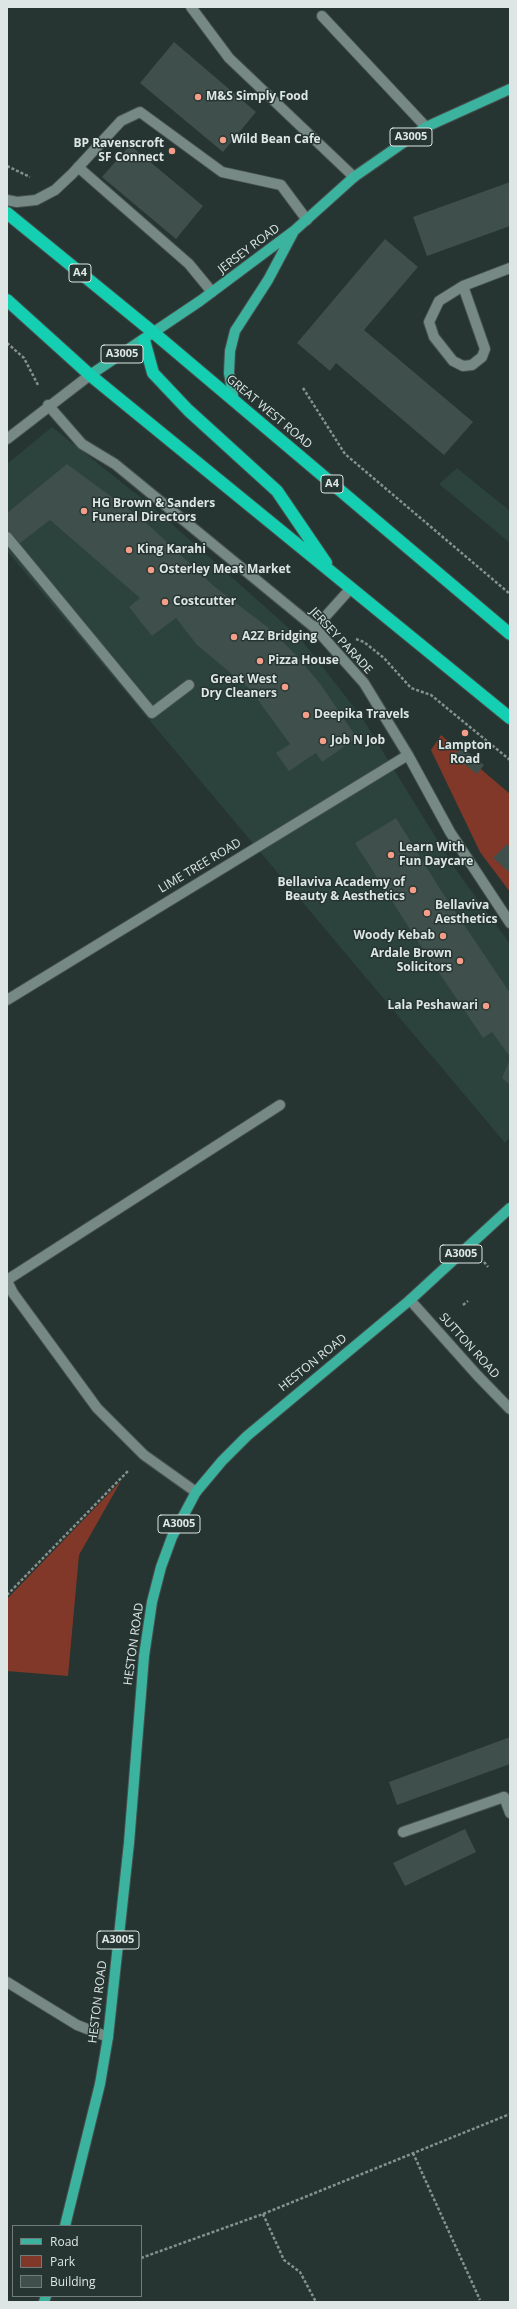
<!DOCTYPE html>
<html>
<head>
<meta charset="utf-8">
<style>
  body { margin:0 }
  #map { position:relative; width:517px; height:2309px; overflow:hidden; background:#263531; font-family:"Open Sans",sans-serif }
  canvas { display:block }
  .frame { position:absolute; inset:0; border:8px solid #dde6e4; pointer-events:none }
  .legend { position:absolute; left:12px; top:2225px; width:130px; height:72px; box-sizing:border-box; background:#263531; border:1px solid #6f7c79; margin:0; padding:5px 7px; list-style:none; font-size:12px; color:#dde6e4 }
  .legend li { display:flex; align-items:center; gap:8px; height:20px }
  .legend b { width:20px; border:1px solid #6f7c79 }
</style>
</head>
<body>
<div id="map">
<canvas width="517" height="2309"></canvas>
<div class="frame"></div>
<ul class="legend">
<li><b style="height:5px;background:#3cb39f"></b>Road</li>
<li><b style="height:11px;background:#823828"></b>Park</li>
<li><b style="height:11px;background:#3f4f4b"></b>Building</li>
</ul>
</div>
<script>
const context = document.querySelector('canvas').getContext('2d');
context.lineJoin = 'round';
function fillPath(path, color) {
  context.fillStyle = color;
  context.fill(path, 'evenodd');
}
function poly(rows) {
  const path = new Path2D();
  for (const r of rows) {
    path.moveTo(r[0], r[1]);
    for (let i = 2; i < r.length; i += 2) path.lineTo(r[i], r[i + 1]);
  }
  return path;
}
function strokePath(path, color, width, dash) {
  context.strokeStyle = color;
  context.lineWidth = width;
  context.lineCap = dash ? 'butt' : 'round';
  context.setLineDash(dash || []);
  context.stroke(path);
}
function write(font, color, halo, rows, align = 'center') {
  context.font = font + ' "Open Sans",sans-serif';
  context.lineWidth = 3;
  context.setLineDash([]);
  context.textBaseline = 'middle';
  context.strokeStyle = halo;
  context.fillStyle = color;
  for (const [text, x, y, turn = 0] of rows) {
    context.save();
    context.translate(x, y);
    context.rotate((+turn || 0) * Math.PI / 180);
    context.textAlign = isNaN(turn) ? turn : align;
    if (halo) context.strokeText(text, 0, 0);
    context.fillText(text, 0, 0);
    context.restore();
  }
}
fillPath(poly([
  [52,427,154,508,300,638,361,716,454,867,510,944,510,1137,505,1143,7,551,7,464],
  [457,468,510,511,510,543,439,484]
]), '#2c423d');
fillPath(poly([
  [441,735,510,794,510,892,480,852,431,750],
  [121,1481,79,1555,68,1676,7,1671,7,1599]
]), '#823828');
fillPath(poly([
  [174,42,256,112,223,152,140,83],
  [130,145,203,206,176,239,102,177],
  [510,182,510,226,427,256,413,217],
  [385,239,418,267,364,330,473,422,444,455,336,363,330,371,297,343],
  [67,464,143,520,215,587,270,629,296,655,321,685,357,738,322,762,316,753,289,771,276,753,290,744,250,689,197,645,176,618,152,636,129,607,140,598,50,520,19,544,7,529,7,513],
  [461,747,484,765,477,774,454,756],
  [396,818,440,889,510,993,510,1057,492,1032,483,1038,415,937,355,843],
  [507,844,510,847,510,873,493,858],
  [510,1059,510,1085,502,1078],
  [510,1737,510,1764,397,1805,389,1782],
  [465,1829,476,1852,405,1886,393,1863]
]), '#3f4f4b');
const lane = poly([
  [78,167,189,264,212,292],
  [7,200,17,202,36,200,55,190,72,174,121,121,140,112,222,172,281,185,307,220],
  [463,286,485,349,482,357,472,365,463,366,453,361,434,337,429,322,439,301,463,286,510,268],
  [7,537,152,713,189,685],
  [7,1280,280,1105],
  [7,1281,13,1293,97,1408,144,1455,196,1492],
  [403,1832,504,1797]
]);
const street = poly([
  [191,7,229,58,354,177],
  [322,16,426,127],
  [48,405,82,444,115,464,315,628,364,683,408,755,450,832,510,923],
  [315,628,351,588],
  [7,1000,408,755],
  [504,1797,510,1813]
]);
const secondary = poly([
  [7,439,90,375],
  [410,1300,477,1375,510,1409],
  [7,1982,77,2025,108,2037]
]);
const primary = poly([
  [90,375,200,301,295,230,354,177,426,127,510,89],
  [234,401,229,373,230,351,235,331,268,280,293,233],
  [65,2226,100,2084,108,2037,129,1843,144,1656,152,1602,161,1567,172,1537,196,1492,222,1461,247,1436,410,1300,510,1208],
  [44,2302,46,2296]
]);
const highway = poly([
  [7,213,154,333,510,634],
  [7,300,90,375,510,718],
  [144,340,153,373,188,410,277,491,326,563]
]);
strokePath(lane, '#45514e', 12);
strokePath(street, '#45514e', 12);
strokePath(secondary, '#45514e', 12);
strokePath(primary, '#45514e', 12);
strokePath(highway, '#45514e', 14);
strokePath(poly([
  [7,166,30,177],
  [7,343,24,358,38,385],
  [303,388,345,454,510,594],
  [356,639,364,642,384,658,411,688,431,695,510,760],
  [484,1262,488,1267],
  [463,1305,468,1301],
  [7,1595,128,1471],
  [413,2153,480,2300],
  [263,2214,284,2260,300,2272,316,2302],
  [141,2258,263,2214,510,2114]
]), '#85918e', 2.5, [3, 2]);
strokePath(lane, '#778984', 10);
strokePath(street, '#778984', 10);
strokePath(secondary, '#778984', 10);
strokePath(primary, '#3cb39f', 10);
strokePath(highway, '#14cfb1', 12);
for (const [x, y, r, color] of [
  [198,97,4,"#f49e89"],
  [223,140,4,"#f49e89"],
  [172,151,4,"#f49e89"],
  [84,511,4,"#f49e89"],
  [129,550,4,"#f49e89"],
  [151,570,4,"#f49e89"],
  [165,602,4,"#f49e89"],
  [234,637,4,"#f49e89"],
  [260,661,4,"#f49e89"],
  [285,687,4,"#f49e89"],
  [306,715,4,"#f49e89"],
  [465,733,4,"#f49e89"],
  [323,741,4,"#f49e89"],
  [391,855,4,"#f49e89"],
  [413,890,4,"#f49e89"],
  [427,913,4,"#f49e89"],
  [443,936,4,"#f49e89"],
  [460,961,4,"#f49e89"],
  [486,1006,4,"#f49e89"]
]) {
  const dot = new Path2D();
  dot.arc(x, y, r, 0, 2 * Math.PI);
  context.fillStyle = color;
  context.fill(dot);
  strokePath(dot, '#263531', 1.5);
}
for (const [x, y, w] of [
  [411,137,42],
  [80,273,22],
  [122,354,42],
  [332,484,22],
  [461,1254,42],
  [179,1524,42],
  [118,1940,42]
]) {
  const box = new Path2D();
  box.roundRect(x - w / 2, y - 9, w, 18, 3);
  context.fillStyle = '#263531';
  context.fill(box);
  strokePath(box, '#dde6e4', 1);
}
write('bold 11px', '#dde6e4', null, [
  ["A3005",411,137],
  ["A4",80,273],
  ["A3005",122,354],
  ["A4",332,484],
  ["A3005",461,1254],
  ["A3005",179,1524],
  ["A3005",118,1940]
]);
write('bold 12px', '#dde6e4', '#263531', [
  ["M&S Simply Food",206,97],
  ["Wild Bean Cafe",231,140],
  ["BP Ravenscroft",164,144,"right"],
  ["SF Connect",164,158,"right"],
  ["HG Brown & Sanders",92,504],
  ["Funeral Directors",92,518],
  ["King Karahi",137,550],
  ["Osterley Meat Market",159,570],
  ["Costcutter",173,602],
  ["A2Z Bridging",242,637],
  ["Pizza House",268,661],
  ["Great West",277,680,"right"],
  ["Dry Cleaners",277,694,"right"],
  ["Deepika Travels",314,715],
  ["Job N Job",331,741],
  ["Lampton",465,746,"center"],
  ["Road",465,760,"center"],
  ["Learn With",399,848],
  ["Fun Daycare",399,862],
  ["Bellaviva Academy of",405,883,"right"],
  ["Beauty & Aesthetics",405,897,"right"],
  ["Bellaviva",435,906],
  ["Aesthetics",435,920],
  ["Woody Kebab",435,936,"right"],
  ["Ardale Brown",452,954,"right"],
  ["Solicitors",452,968,"right"],
  ["Lala Peshawari",478,1006,"right"]
], 'left');
write('12px', '#dde6e4', '#263531', [
  ["JERSEY ROAD",249,249,-37],
  ["GREAT WEST ROAD",269,412,40],
  ["JERSEY PARADE",341,641,47],
  ["LIME TREE ROAD",200,866,-31],
  ["SUTTON ROAD",469,1346,48],
  ["HESTON ROAD",313,1363,-39],
  ["HESTON ROAD",134,1644,-82],
  ["HESTON ROAD",98,2002,-83]
]);
</script>
</body>
</html>
